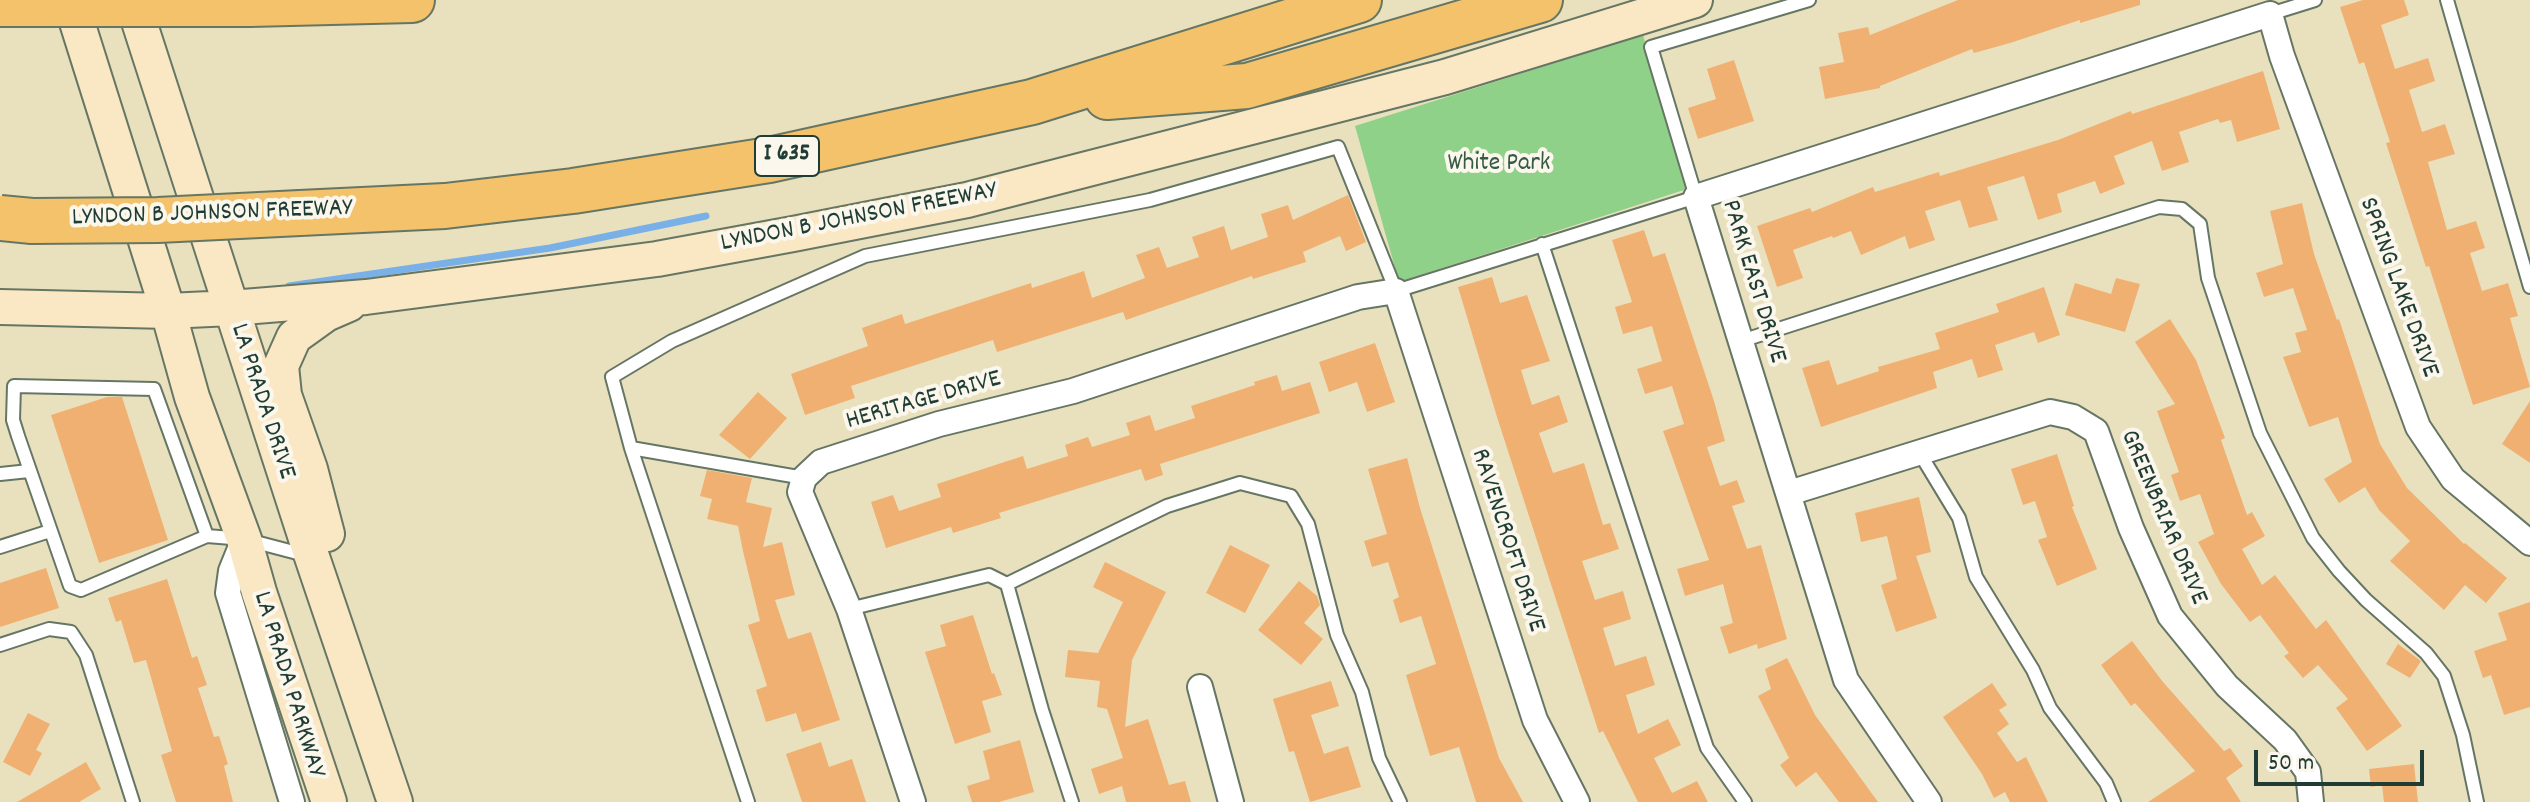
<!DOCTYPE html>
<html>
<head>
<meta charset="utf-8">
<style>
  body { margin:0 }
  #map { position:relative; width:2530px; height:802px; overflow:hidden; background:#e9e1be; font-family:Dekko,sans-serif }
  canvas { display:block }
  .scale { position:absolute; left:2254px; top:750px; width:170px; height:36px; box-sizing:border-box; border:4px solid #1f3d34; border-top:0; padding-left:10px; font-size:24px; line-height:28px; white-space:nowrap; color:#1f3d34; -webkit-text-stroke:6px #fbf7ec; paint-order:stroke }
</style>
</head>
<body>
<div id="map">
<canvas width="2530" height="802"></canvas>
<div class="scale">50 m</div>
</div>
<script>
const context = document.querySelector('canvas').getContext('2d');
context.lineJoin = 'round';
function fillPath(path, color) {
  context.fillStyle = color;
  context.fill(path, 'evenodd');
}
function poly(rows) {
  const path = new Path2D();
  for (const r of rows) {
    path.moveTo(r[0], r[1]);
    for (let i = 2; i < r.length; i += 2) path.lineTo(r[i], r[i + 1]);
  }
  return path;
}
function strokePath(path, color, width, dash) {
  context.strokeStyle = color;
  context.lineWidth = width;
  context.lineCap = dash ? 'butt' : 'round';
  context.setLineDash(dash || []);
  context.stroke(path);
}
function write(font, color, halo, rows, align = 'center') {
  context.font = font + ' Dekko,sans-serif';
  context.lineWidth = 8;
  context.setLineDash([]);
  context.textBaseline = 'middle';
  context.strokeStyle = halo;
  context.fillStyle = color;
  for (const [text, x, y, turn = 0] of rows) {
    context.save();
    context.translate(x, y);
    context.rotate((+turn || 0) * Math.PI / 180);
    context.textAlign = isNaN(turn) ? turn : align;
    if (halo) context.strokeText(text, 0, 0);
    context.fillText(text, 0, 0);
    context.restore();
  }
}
fillPath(poly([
  [1643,35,1687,189,1399,282,1355,126]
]), '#8fd189');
strokePath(poly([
  [289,286,550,248,706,216]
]), '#79b0e8', 7);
fillPath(poly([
  [1958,0,2140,0,2140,5,2080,23,2080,20,2010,43,1974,53,1972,49,1880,86,1880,88,1825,99,1819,67,1844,62,1838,33,1868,27,1870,35],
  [2363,0,2404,0,2409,15,2381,25,2395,69,2428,58,2435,81,2409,90,2422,132,2445,124,2455,154,2428,162,2447,230,2476,221,2485,248,2470,253,2482,291,2508,283,2518,316,2510,318,2530,387,2473,405,2429,266,2426,267,2386,143,2390,142,2364,62,2359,64,2340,7],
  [1734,60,1754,121,1698,139,1688,108,1716,99,1707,69],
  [2263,71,2280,129,2237,142,2231,120,2220,123,2218,119,2179,132,2189,162,2162,171,2152,141,2114,156,2125,184,2100,194,2095,181,2057,194,2062,212,2038,220,2024,176,1987,187,1998,220,1969,228,1960,200,1925,211,1935,240,1909,249,1905,236,1861,255,1851,231,1833,238,1832,236,1793,250,1803,278,1777,287,1757,226,1810,208,1812,212,1873,187,1875,192,1939,172,1940,176,2058,140,2131,111,2132,114],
  [1348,195,1366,242,1346,251,1340,236,1303,252,1306,262,1253,279,1252,276,1126,320,1123,312,997,352,993,340,851,386,855,398,805,415,791,374,868,346,862,328,902,314,905,324,1031,283,1032,288,1084,271,1092,298,1145,278,1136,255,1159,247,1167,268,1199,257,1192,237,1224,226,1231,250,1268,237,1261,214,1288,205,1293,220],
  [2302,203,2314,254,2337,320,2339,319,2380,444,2407,488,2464,544,2465,543,2507,578,2486,603,2465,585,2444,610,2390,561,2410,541,2379,510,2365,487,2339,503,2324,479,2352,462,2338,417,2309,427,2283,357,2301,352,2295,333,2307,330,2293,288,2264,297,2256,273,2283,264,2270,211],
  [1644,230,1653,257,1665,253,1714,401,1725,441,1707,447,1720,486,1737,480,1745,502,1732,506,1747,549,1761,545,1787,639,1758,649,1757,644,1729,654,1720,627,1733,623,1723,584,1685,596,1677,569,1709,560,1663,431,1684,424,1672,386,1645,394,1637,369,1662,361,1652,326,1623,334,1615,307,1632,302,1612,240],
  [1492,277,1500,303,1527,295,1550,361,1521,370,1532,405,1559,395,1568,422,1539,433,1553,473,1584,463,1603,525,1610,523,1619,549,1582,561,1595,600,1623,591,1631,619,1603,628,1615,666,1646,656,1655,685,1626,695,1638,734,1668,719,1681,745,1654,758,1672,793,1697,781,1708,802,1638,802,1603,731,1599,733,1497,417,1458,287],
  [2116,278,2140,284,2125,332,2065,315,2075,283,2111,294],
  [2044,287,2060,335,2038,343,2034,332,1995,345,2003,370,1978,378,1972,359,1933,372,1937,388,1821,427,1802,368,1829,360,1837,385,1879,371,1878,367,1940,349,1935,333,1999,312,1996,304],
  [2170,319,2196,360,2225,438,2221,440,2247,515,2252,512,2265,536,2242,549,2262,585,2275,575,2316,629,2326,620,2402,726,2367,751,2336,708,2348,699,2318,665,2303,678,2284,656,2289,653,2260,615,2250,622,2221,584,2198,542,2214,534,2200,494,2180,501,2171,475,2179,472,2157,411,2175,404,2135,342],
  [1375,343,1395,402,1367,412,1357,382,1329,392,1319,362],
  [1277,375,1282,391,1310,382,1320,413,1160,464,1163,475,1145,481,1141,469,999,513,1001,518,953,533,951,527,886,548,871,502,893,495,899,511,941,497,937,484,1023,456,1027,469,1068,456,1065,445,1088,437,1092,447,1130,435,1126,423,1150,415,1155,431,1195,418,1191,406,1255,385,1254,382],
  [758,392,787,418,750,459,719,435],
  [107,397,122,397,168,540,99,563,51,415],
  [2530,401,2530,463,2502,444],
  [2057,454,2074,506,2072,507,2097,569,2057,586,2038,540,2047,537,2035,501,2023,505,2011,469],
  [1407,458,1420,508,1499,758,1523,802,1476,802,1459,747,1430,756,1406,675,1436,664,1421,616,1400,623,1393,600,1399,597,1388,562,1372,567,1364,541,1387,534,1368,469],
  [707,470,752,478,746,502,772,508,763,547,782,542,795,595,775,600,788,639,811,632,840,720,802,732,796,713,766,722,756,690,767,686,748,625,760,621,743,551,738,526,707,519,712,499,700,496],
  [1919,497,1931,552,1916,556,1937,618,1896,632,1881,585,1897,579,1887,536,1861,542,1855,513],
  [1230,545,1270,565,1245,613,1206,593],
  [1105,562,1166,592,1132,660,1125,727,1148,719,1169,785,1185,781,1191,802,1126,802,1122,786,1099,794,1091,769,1123,758,1107,709,1097,707,1100,681,1065,677,1068,650,1098,653,1123,602,1093,587],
  [46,568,59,608,0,627,0,583],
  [167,579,192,658,197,656,207,685,198,688,214,737,219,736,228,764,224,766,233,802,176,802,161,755,172,751,146,660,134,663,121,620,116,622,108,598],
  [1299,581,1317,596,1320,605,1304,623,1323,639,1301,665,1258,630],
  [2530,602,2530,707,2504,715,2491,675,2483,678,2474,651,2507,640,2498,613],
  [973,615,992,674,994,673,1002,695,982,701,991,732,955,744,925,652,946,646,940,625],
  [2132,641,2163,682,2224,751,2230,748,2243,766,2226,778,2241,802,2148,802,2195,771,2135,703,2131,706,2101,665],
  [2398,644,2421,661,2410,678,2386,664],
  [1787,658,1815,715,1878,802,1839,802,1816,772,1796,787,1780,765,1789,758,1758,696,1771,689,1765,669],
  [1331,681,1339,706,1311,715,1324,754,1348,746,1361,787,1310,802,1294,751,1289,752,1273,699],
  [1992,683,2007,705,1999,710,2009,724,1997,733,2017,762,2026,757,2048,802,2010,802,2005,792,1994,798,1982,774,1943,717],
  [28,713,50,724,36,750,42,753,30,776,3,762],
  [1020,740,1034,792,999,802,972,802,967,786,990,779,983,751],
  [821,742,829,767,852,759,866,802,802,802,786,754],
  [86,762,101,789,79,802,17,802],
  [2414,764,2418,802,2384,802,2382,785,2371,787,2369,769]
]), '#f0b072');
const service = poly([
  [2447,0,2530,287],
  [2270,14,2315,0],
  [1542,244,1707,748,1745,802],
  [1741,341,2159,207,2182,209,2200,224,2208,278,2260,433,2313,538,2339,571,2366,600,2426,653,2444,676,2463,735,2477,802],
  [631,448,804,478],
  [1919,452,1959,518,1976,577,2033,670,2050,708,2106,783,2114,802],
  [0,474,29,471],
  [207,536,154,389,14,386,13,420,18,436,70,586,81,590,207,536,244,539,305,555],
  [0,547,50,531],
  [1007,584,1167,506,1240,483,1291,496,1308,524,1337,635,1362,692,1379,758,1400,802],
  [849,609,989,575,1007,584,1042,710,1072,802],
  [0,645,49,629,71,632,86,655,133,802],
  [748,802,631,448,612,377,672,341,865,256,1150,200,1338,147,1396,291,1696,197,1651,47,1809,0]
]);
const minor = poly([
  [1789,493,2050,412,2073,417,2096,431,2131,528,2170,616,2227,686,2285,740,2308,772,2311,802],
  [244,539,231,571,228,593,292,802],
  [1200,687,1231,802],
  [913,802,849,609,800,492,804,478,821,462,939,424,1073,391,1358,297,1396,291,1535,720,1577,802],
  [1929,802,1846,680,1696,197,2270,14,2282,56,2418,427,2453,479,2530,543]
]);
const secondary = poly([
  [70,0,168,311,192,397,244,539,259,592,329,802],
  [132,0,312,557,395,802],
  [0,307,168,311,231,308,366,297,657,259,793,234,967,200,1445,77,1695,0],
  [327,534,310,469,284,395,281,366,294,337,326,314,349,304]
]);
const motorway = poly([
  [250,4,412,0],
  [1107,97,1247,86,1540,0],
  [300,213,445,206,573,191,769,160,1032,102,1359,0]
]);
strokePath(service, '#667664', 16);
strokePath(minor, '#667664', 28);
strokePath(secondary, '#667664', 38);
strokePath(motorway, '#667664', 48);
strokePath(service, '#fff', 12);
strokePath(minor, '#fff', 24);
strokePath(secondary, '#fae7c3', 34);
strokePath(motorway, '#f3c26a', 44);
const motorwayBridge = poly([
  [0,4,250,4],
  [0,218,32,221,158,220,300,213]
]);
strokePath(motorwayBridge, '#667664', 48, []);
strokePath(motorwayBridge, '#f3c26a', 44);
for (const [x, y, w] of [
  [787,156,64]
]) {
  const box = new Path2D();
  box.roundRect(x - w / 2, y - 20, w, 40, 6);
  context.fillStyle = '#fbf7ec';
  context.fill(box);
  strokePath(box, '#1f3d34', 2);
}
write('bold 24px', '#1f3d34', null, [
  ["I 635",787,156]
]);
write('26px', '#355b45', '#fbf7ec', [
  ["White Park",1499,165]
]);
write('26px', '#1f3d34', '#fbf7ec', [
  ["LYNDON B JOHNSON FREEWAY",212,215,-2],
  ["LYNDON B JOHNSON FREEWAY",859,219,-11],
  ["PARK EAST DRIVE",1752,282,73],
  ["SPRING LAKE DRIVE",2397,288,70],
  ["LA PRADA DRIVE",261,402,72],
  ["HERITAGE DRIVE",924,402,-16],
  ["GREENBRIAR DRIVE",2162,518,67],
  ["RAVENCROFT DRIVE",1506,541,72],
  ["LA PRADA PARKWAY",287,685,73]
]);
</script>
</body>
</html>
